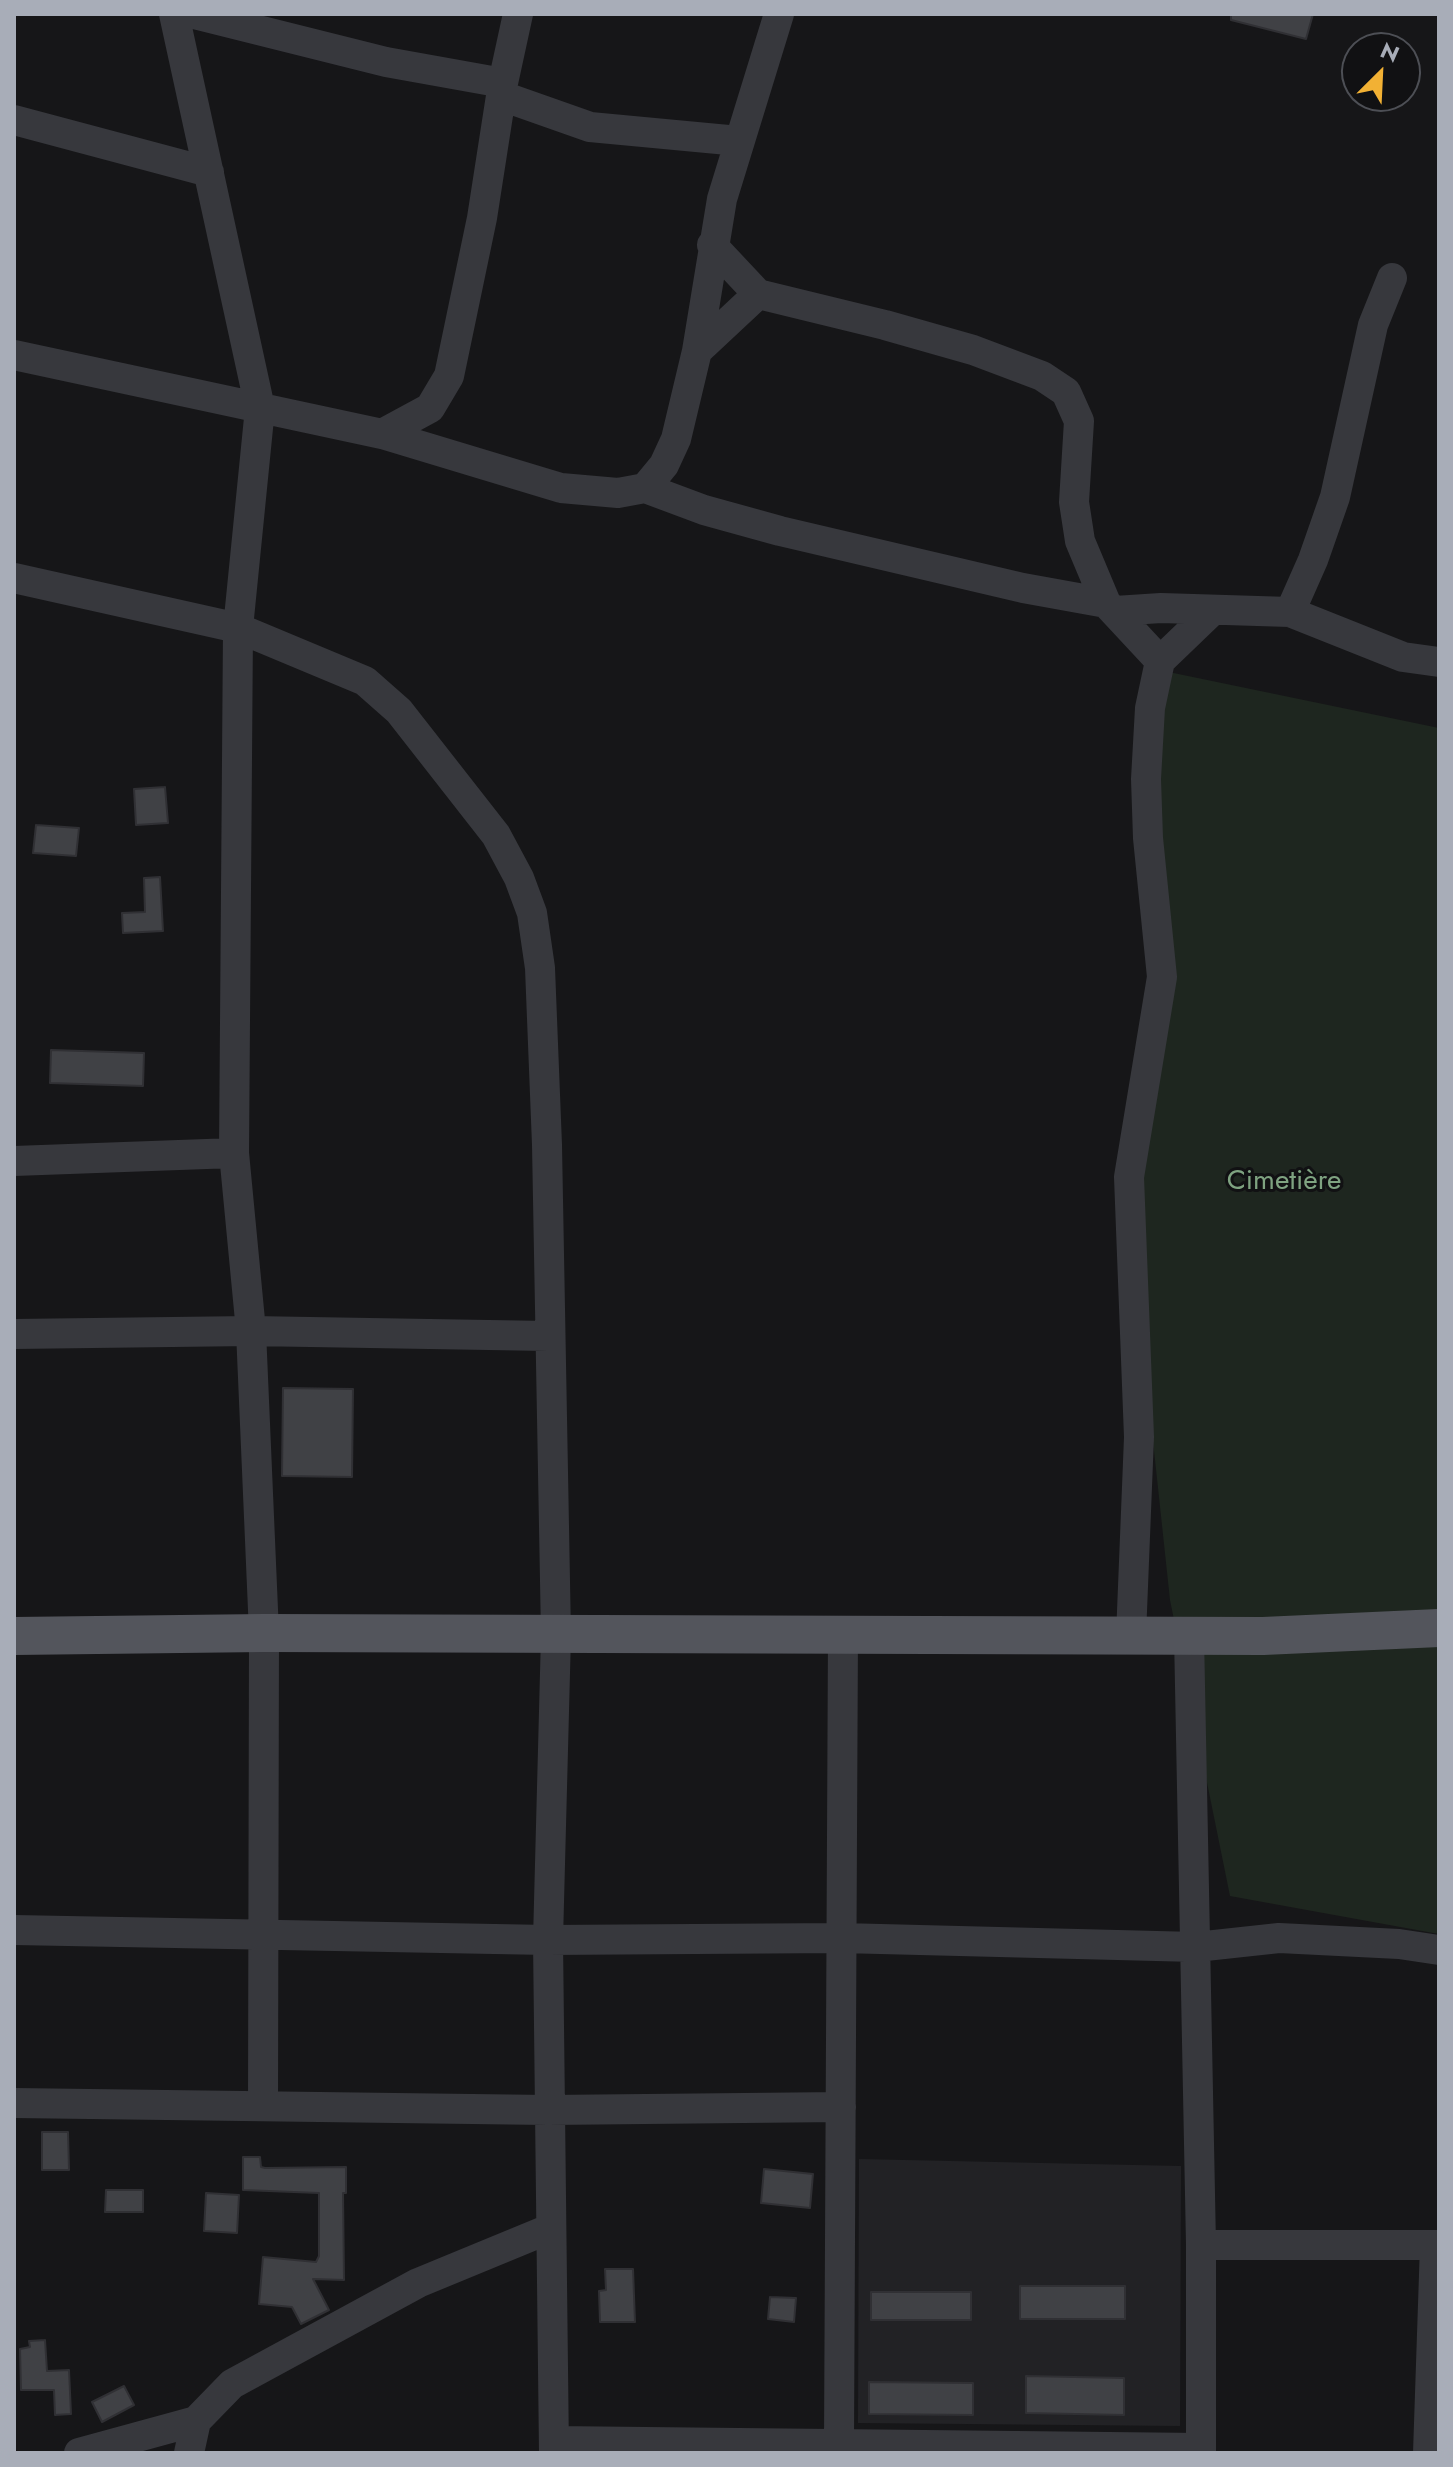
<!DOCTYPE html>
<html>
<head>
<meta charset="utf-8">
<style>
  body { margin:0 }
  #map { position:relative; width:1453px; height:2467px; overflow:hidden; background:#161618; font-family:Jost,sans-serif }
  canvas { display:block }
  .frame { position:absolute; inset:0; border:16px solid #a8adb8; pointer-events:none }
  .north { position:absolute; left:1341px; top:32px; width:80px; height:80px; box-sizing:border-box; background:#111113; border:2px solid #4d4f55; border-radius:50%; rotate:24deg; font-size:22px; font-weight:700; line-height:32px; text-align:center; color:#a8adb8 }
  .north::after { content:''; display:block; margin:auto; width:28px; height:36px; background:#f2b134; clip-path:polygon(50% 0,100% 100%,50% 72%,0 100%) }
</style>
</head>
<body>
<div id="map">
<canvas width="1453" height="2467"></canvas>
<div class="frame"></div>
<div class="north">N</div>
</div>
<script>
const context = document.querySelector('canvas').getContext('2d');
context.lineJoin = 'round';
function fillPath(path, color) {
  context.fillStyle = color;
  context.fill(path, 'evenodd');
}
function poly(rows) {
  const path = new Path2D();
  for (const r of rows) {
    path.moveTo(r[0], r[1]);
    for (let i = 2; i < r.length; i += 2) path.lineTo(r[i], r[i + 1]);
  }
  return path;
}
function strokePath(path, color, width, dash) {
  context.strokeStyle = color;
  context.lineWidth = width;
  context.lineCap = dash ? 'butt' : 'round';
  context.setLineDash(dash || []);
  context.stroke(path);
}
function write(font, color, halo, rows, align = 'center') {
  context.font = font + ' Jost,sans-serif';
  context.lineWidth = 6;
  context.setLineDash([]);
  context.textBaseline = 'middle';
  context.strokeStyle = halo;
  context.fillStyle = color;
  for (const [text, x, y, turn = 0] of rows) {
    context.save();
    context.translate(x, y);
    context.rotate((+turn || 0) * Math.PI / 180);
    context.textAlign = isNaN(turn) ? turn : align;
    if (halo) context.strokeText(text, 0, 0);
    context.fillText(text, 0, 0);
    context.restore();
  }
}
fillPath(poly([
  [859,2159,1181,2166,1180,2426,858,2423]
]), '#222225');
fillPath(poly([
  [1159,670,1439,728,1439,1934,1230,1896,1170,1600,1132,1245,1154,928]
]), '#1e261f');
const building = poly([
  [1231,14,1313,14,1306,39,1231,20,1231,14],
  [165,787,168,823,136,825,134,789,165,787],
  [36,825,79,828,76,856,33,853,36,825],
  [160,877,163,931,123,933,122,913,145,912,144,878,160,877],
  [51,1050,144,1053,143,1086,50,1083,51,1050],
  [283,1388,353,1389,352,1477,282,1476,283,1388],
  [42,2132,68,2132,69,2170,42,2170,42,2132],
  [243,2157,260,2157,261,2167,265,2168,346,2167,346,2193,343,2193,344,2280,313,2279,329,2310,301,2324,292,2307,259,2304,263,2257,316,2262,319,2256,319,2193,243,2190,243,2157],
  [764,2169,813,2174,810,2208,761,2203,764,2169],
  [106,2190,143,2190,143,2212,105,2212,106,2190],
  [206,2193,239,2195,237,2233,204,2231,206,2193],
  [605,2269,633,2269,635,2322,600,2322,599,2291,606,2290,605,2269],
  [1020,2286,1125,2286,1125,2319,1020,2319,1020,2286],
  [871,2292,971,2292,971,2320,871,2320,871,2292],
  [770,2297,796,2298,794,2322,768,2319,770,2297],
  [45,2340,47,2371,69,2370,71,2414,55,2415,54,2390,21,2390,20,2349,30,2347,29,2341,45,2340],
  [1026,2376,1124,2378,1124,2415,1026,2413,1026,2376],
  [869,2382,973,2383,973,2415,869,2414,869,2382],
  [124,2386,134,2405,102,2422,92,2402,124,2386]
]);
fillPath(building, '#404145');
strokePath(building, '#303034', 2);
strokePath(poly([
  [174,14,260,408,238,628,234,1153,251,1331,264,1633,263,2105],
  [194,14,386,62,503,83],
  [502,96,590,127,739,141],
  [14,120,209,172],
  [712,245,758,294,885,325,973,350,1042,376,1066,392,1079,421,1074,502,1080,541,1106,603],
  [697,351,758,294],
  [14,355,382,434,561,488,618,493,645,488,664,465,676,439,697,351,722,199,779,14],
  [382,434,430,408,449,376,482,218,503,83,518,14],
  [645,488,704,510,780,531,1023,588,1106,603,1160,661],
  [14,578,238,628,365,681,399,711,496,835,519,878,532,913,540,968,547,1145,556,1635,548,1940,554,2453],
  [1115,611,1161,608,1290,612,1403,657,1439,662],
  [1290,612,1313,560,1335,497,1373,325,1392,278],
  [14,1161,234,1153],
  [14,1334,251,1331,548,1336],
  [1189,1635,1201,2245,1201,2453],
  [1131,1636,1139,1437,1129,1177,1162,977,1148,838,1146,779,1150,708,1160,661,1212,611],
  [14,1930,548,1940,841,1938,1196,1947,1279,1938,1399,1944,1439,1950],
  [14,2103,548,2110,841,2107],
  [1201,2245,1439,2245],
  [554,2441,1201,2448],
  [839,2442,843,1633],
  [79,2453,196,2421,232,2384,418,2283,549,2229],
  [189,2453,196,2421],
  [1428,2453,1435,2245]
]), '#37383d', 30);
strokePath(poly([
  [14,1636,264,1633,1263,1636,1439,1628]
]), '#53555c', 38);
write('28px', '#7fa381', '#111113', [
  ["Cimetière",1284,1182]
]);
</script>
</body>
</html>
